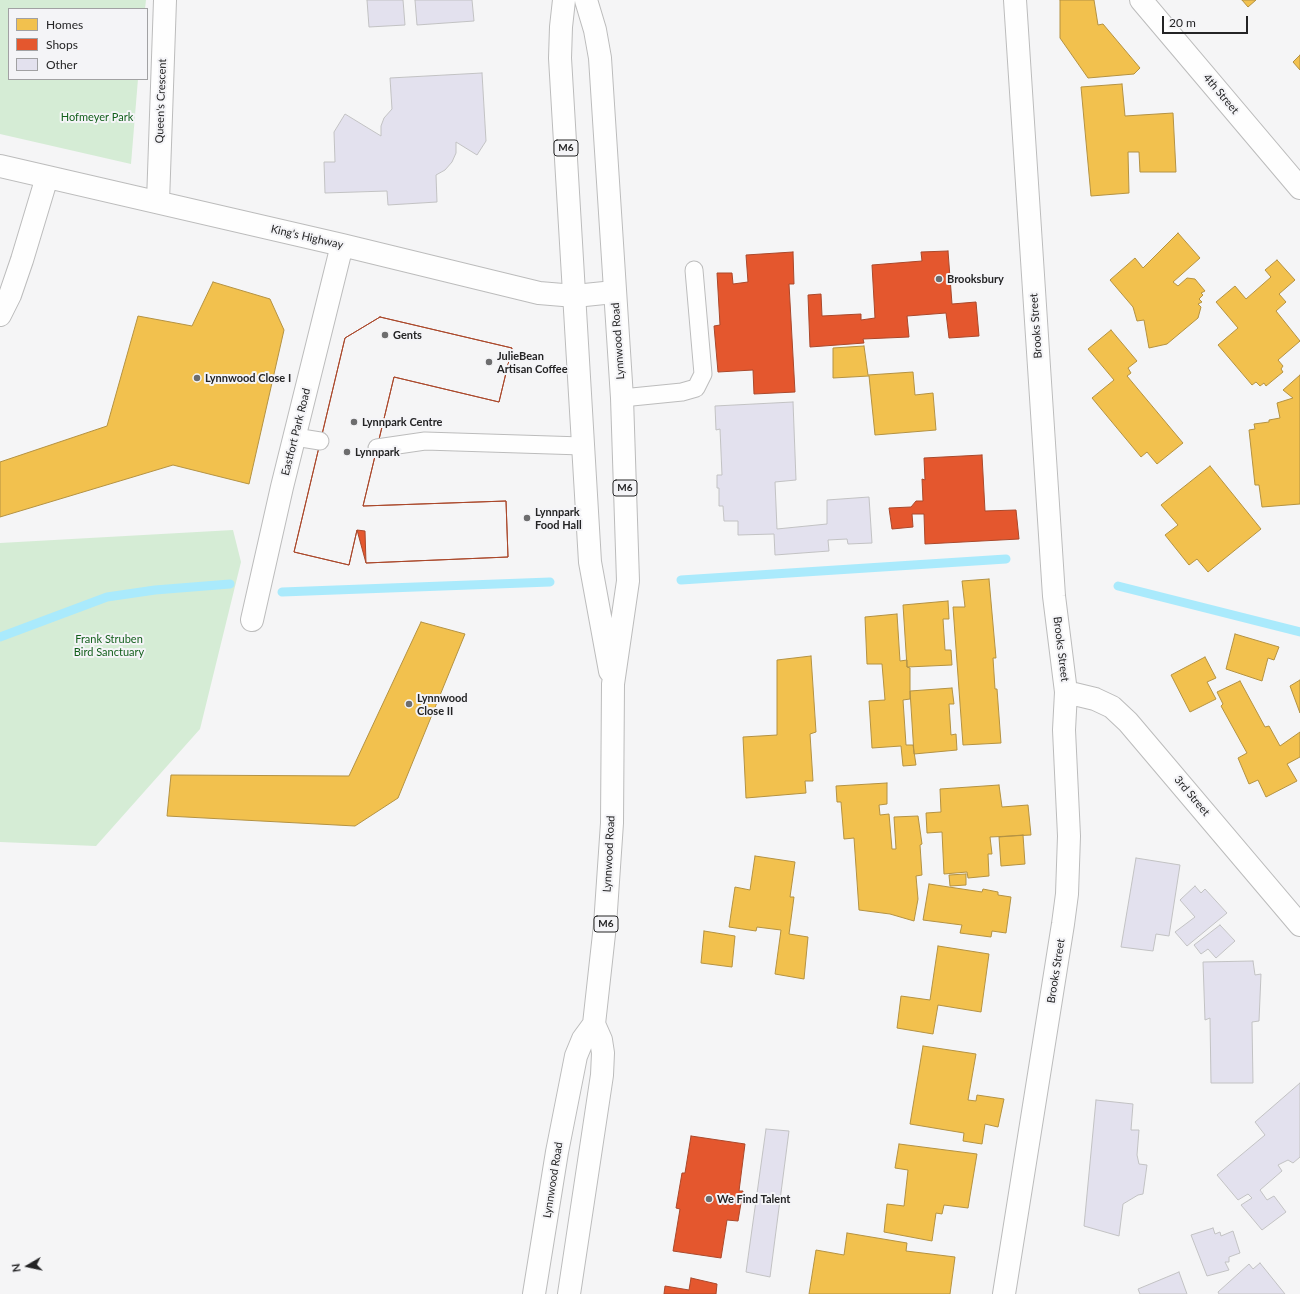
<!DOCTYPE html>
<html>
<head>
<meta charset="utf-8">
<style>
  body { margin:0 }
  #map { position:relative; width:1300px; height:1294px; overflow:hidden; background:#f5f5f6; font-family:Lato,sans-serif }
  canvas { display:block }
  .legend { position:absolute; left:8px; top:8px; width:140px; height:72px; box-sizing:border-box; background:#f4f4f7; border:1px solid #a1a1a3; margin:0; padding:5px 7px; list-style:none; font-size:12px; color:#242425 }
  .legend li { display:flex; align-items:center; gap:8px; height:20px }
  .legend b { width:20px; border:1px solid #a1a1a3 }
  .north { position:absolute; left:8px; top:1246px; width:40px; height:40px; -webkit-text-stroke:3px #f4f4f7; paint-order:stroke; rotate:261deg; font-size:11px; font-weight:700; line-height:16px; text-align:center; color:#242425 }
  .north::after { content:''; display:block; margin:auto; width:14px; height:18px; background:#242425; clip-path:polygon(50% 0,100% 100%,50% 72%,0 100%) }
  .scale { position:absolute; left:1162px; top:16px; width:86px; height:18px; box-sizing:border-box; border:2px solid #242425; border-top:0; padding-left:5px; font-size:12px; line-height:14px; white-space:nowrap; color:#242425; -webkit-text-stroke:3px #f4f4f7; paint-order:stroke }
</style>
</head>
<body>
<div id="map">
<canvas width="1300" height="1294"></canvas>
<ul class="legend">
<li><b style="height:11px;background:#f2c14e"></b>Homes</li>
<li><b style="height:11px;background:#e4572e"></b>Shops</li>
<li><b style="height:11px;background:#e3e1ee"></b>Other</li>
</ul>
<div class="north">N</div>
<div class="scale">20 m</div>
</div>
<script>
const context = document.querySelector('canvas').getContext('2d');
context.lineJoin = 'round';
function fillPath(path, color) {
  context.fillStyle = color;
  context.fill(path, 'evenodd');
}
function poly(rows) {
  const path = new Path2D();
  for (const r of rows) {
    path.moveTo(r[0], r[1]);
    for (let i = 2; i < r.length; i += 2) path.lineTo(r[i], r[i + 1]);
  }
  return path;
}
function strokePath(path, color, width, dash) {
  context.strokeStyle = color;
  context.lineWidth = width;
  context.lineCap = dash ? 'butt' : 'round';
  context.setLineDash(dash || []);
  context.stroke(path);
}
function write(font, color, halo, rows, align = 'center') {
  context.font = font + ' Lato,sans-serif';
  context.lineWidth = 4;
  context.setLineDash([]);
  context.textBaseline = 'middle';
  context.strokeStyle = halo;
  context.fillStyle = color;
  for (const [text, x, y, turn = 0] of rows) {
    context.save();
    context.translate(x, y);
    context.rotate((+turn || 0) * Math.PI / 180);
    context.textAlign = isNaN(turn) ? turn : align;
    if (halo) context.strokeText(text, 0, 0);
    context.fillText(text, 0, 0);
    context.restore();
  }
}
fillPath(poly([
  [0,0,146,0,145,9,9,9,9,79,138,79,131,164,0,134],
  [233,530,241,562,200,729,96,846,0,842,0,543]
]), '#d5ecd5');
const homes = poly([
  [1060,0,1094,0,1098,25,1103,24,1140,68,1134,74,1088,78,1060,38,1060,0],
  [1242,0,1256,0,1248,7,1242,0],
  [1300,55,1300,70,1293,62,1300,55],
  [1122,84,1125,116,1173,113,1176,172,1140,172,1139,152,1128,152,1129,193,1091,196,1081,87,1122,84],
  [1178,233,1200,258,1173,282,1178,286,1187,278,1195,279,1205,291,1201,293,1203,295,1199,299,1202,302,1198,304,1201,307,1198,318,1167,344,1149,348,1144,320,1137,321,1133,307,1110,280,1135,258,1143,268,1178,233],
  [1277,260,1295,280,1279,294,1286,302,1276,311,1300,341,1278,360,1283,366,1281,369,1283,372,1266,386,1264,383,1260,386,1256,382,1252,385,1218,345,1238,328,1216,302,1235,286,1246,299,1271,277,1265,270,1277,260],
  [213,282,270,299,284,330,249,484,173,465,0,517,0,462,107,426,138,316,192,326,213,282],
  [1111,330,1137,361,1128,368,1131,373,1127,376,1183,443,1157,464,1147,452,1141,457,1092,398,1114,380,1088,349,1111,330],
  [864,346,868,375,913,372,915,395,933,393,936,430,875,435,869,376,833,378,833,348,864,346],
  [1300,375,1300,504,1262,507,1259,485,1255,485,1249,430,1255,429,1254,424,1269,422,1269,420,1280,418,1277,403,1293,398,1283,390,1300,375],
  [1210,466,1261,529,1208,572,1197,559,1189,565,1165,535,1178,525,1161,505,1210,466],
  [989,579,996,658,993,658,995,689,997,689,1001,743,963,745,953,607,965,607,962,581,989,579],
  [948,601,949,619,943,619,945,650,951,650,952,665,907,667,903,605,948,601],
  [897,614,900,661,907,660,907,667,910,668,910,699,903,700,906,745,913,745,916,765,903,766,901,746,872,748,869,701,885,700,882,664,867,664,865,617,897,614],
  [421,622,465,634,398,798,355,826,167,816,171,775,349,776,421,622],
  [1235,634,1279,647,1274,660,1268,658,1262,681,1226,669,1235,634],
  [811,656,816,732,810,734,813,781,805,781,806,793,746,798,743,737,777,735,777,660,811,656],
  [1205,657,1216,678,1207,682,1216,699,1190,712,1171,675,1205,657],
  [1300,680,1300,713,1290,686,1300,680],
  [1240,681,1265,727,1269,726,1280,746,1300,732,1300,757,1287,764,1297,781,1266,797,1258,780,1249,784,1238,758,1247,753,1221,706,1223,704,1217,692,1240,681],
  [952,688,954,704,949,704,951,735,956,734,957,750,914,754,910,691,952,688],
  [887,783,887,804,879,805,880,815,889,814,892,849,896,849,894,817,918,816,922,844,920,845,922,875,916,876,918,899,914,921,890,914,859,910,854,838,844,839,841,802,837,802,836,786,887,783],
  [999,785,1002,807,1028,805,1031,835,990,837,992,854,988,854,989,876,968,878,967,872,944,874,942,832,927,833,926,813,941,812,940,789,999,785],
  [1023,835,1025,864,1001,866,999,837,1023,835],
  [755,856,795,862,790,897,794,897,789,934,808,937,804,979,775,974,781,930,757,927,756,931,729,927,735,887,750,890,755,856],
  [966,874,966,885,950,886,949,875,966,874],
  [929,884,982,892,983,889,998,892,998,895,1011,897,1006,933,992,931,991,937,960,933,962,925,923,920,929,884],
  [704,931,735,936,732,967,701,963,704,931],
  [938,946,989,954,981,1012,938,1005,933,1034,897,1028,901,996,930,1000,938,946],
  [923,1046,976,1054,968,1100,976,1101,977,1095,1004,1099,998,1127,985,1124,982,1144,963,1141,964,1133,910,1124,923,1046],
  [899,1144,977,1154,968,1208,944,1205,942,1214,936,1213,932,1241,884,1232,887,1204,904,1206,908,1170,895,1168,899,1144],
  [847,1233,907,1243,906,1251,955,1257,950,1294,809,1294,816,1250,844,1255,847,1233]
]);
fillPath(homes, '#f2c14e');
strokePath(homes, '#b49242', 1);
const shops = poly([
  [948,251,952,304,976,302,979,336,949,338,946,313,907,316,909,337,863,339,864,343,810,347,808,295,821,294,822,316,861,314,861,320,875,318,872,265,922,261,921,252,948,251],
  [793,252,794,284,789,284,795,392,754,394,753,370,718,372,714,326,720,325,717,273,732,273,733,284,748,282,746,255,793,252],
  [380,317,512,348,499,402,394,377,363,506,506,501,508,557,366,563,365,531,357,530,349,565,294,552,345,338,380,317],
  [380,317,512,348,499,402,394,377,363,506,506,501,508,557,366,563,357,530,349,565,294,552,345,338,380,317],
  [982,455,985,511,1016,510,1019,539,925,544,924,514,912,514,913,527,892,529,889,508,911,507,916,501,923,501,922,479,925,480,924,458,982,455],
  [691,1136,745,1144,739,1191,743,1191,738,1221,727,1220,721,1258,673,1251,680,1209,676,1208,682,1173,685,1173,691,1136],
  [691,1278,717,1284,716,1294,664,1294,665,1286,689,1290,691,1278]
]);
fillPath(shops, '#e4572e');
strokePath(shops, '#aa482b', 1);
strokePath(poly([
  [681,580,1006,559],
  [1118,586,1300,632],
  [282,592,550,582],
  [0,637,107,597,155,590,230,584]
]), '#aaeafc', 9);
const building = poly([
  [367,0,403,0,405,25,369,27,367,0],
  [415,0,472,0,474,21,417,25,415,0],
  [482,73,486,141,477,155,456,142,456,153,452,162,445,170,436,175,437,202,388,205,387,191,325,193,324,162,335,162,334,132,345,114,381,136,381,126,384,118,392,109,390,78,482,73],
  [793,402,796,480,775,482,777,529,827,524,827,500,869,497,872,543,848,544,847,539,828,540,829,551,775,555,774,534,738,535,738,521,724,521,723,506,719,506,719,488,717,488,717,475,722,475,720,429,716,430,715,406,793,402],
  [1136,858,1180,865,1169,936,1156,934,1153,951,1121,947,1136,858],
  [1195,886,1201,893,1205,889,1227,913,1187,946,1175,932,1195,917,1180,900,1195,886],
  [1220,925,1235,941,1216,958,1208,949,1201,954,1194,945,1220,925],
  [1253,961,1255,975,1261,974,1259,1021,1252,1022,1253,1083,1211,1083,1210,1018,1205,1020,1203,962,1253,961],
  [1300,1083,1300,1157,1293,1163,1288,1160,1278,1165,1282,1171,1260,1190,1267,1200,1274,1196,1286,1212,1262,1230,1241,1205,1252,1198,1248,1194,1238,1200,1217,1175,1265,1135,1255,1122,1300,1083],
  [1096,1100,1133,1104,1131,1130,1139,1130,1137,1155,1139,1164,1147,1165,1143,1194,1138,1195,1123,1204,1119,1236,1084,1226,1096,1100],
  [766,1129,789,1131,770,1277,746,1272,766,1129],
  [1213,1228,1215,1234,1220,1232,1221,1236,1233,1231,1240,1253,1229,1257,1229,1262,1225,1262,1229,1270,1207,1276,1191,1235,1213,1228],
  [1260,1263,1285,1294,1219,1294,1218,1292,1249,1264,1253,1269,1260,1263],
  [1179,1272,1187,1294,1140,1294,1138,1289,1179,1272]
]);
fillPath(building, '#e3e1ee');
strokePath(building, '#c2c2c3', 1);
const service = poly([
  [622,398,682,392,696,388,703,374,694,270],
  [295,437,320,441],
  [377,448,425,441,582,446]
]);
const minor = poly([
  [1141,0,1300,188],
  [0,166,342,245,539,293,575,296,614,292],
  [158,202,165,0],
  [0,315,10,295,22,260,47,177],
  [252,620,282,487,342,245],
  [1066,692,1095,699,1112,707,1128,722,1300,925],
  [1004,1294,1063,924,1067,894,1069,836,1064,730,1066,692,1054,596,1015,0]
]);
const primary = poly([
  [564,0,561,27,560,58,590,562,610,671],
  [534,1294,557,1152,576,1056,583,1039,594,1024],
  [569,1294,602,1075,603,1053,601,1040,594,1024,605,925,612,823,613,684,628,581,622,398,600,58,595,30,586,0]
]);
strokePath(service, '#bcbcbc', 19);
strokePath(minor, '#bcbcbc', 24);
strokePath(primary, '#bcbcbc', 24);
strokePath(service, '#fefefe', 17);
strokePath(minor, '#fefefe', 22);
strokePath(primary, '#fefefe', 22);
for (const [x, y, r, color] of [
  [939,279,4,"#6d6d6e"],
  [385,335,4,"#6d6d6e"],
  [489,362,4,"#6d6d6e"],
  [197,378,4,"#6d6d6e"],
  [354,422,4,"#6d6d6e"],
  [347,452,4,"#6d6d6e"],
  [527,518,4,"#6d6d6e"],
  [409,704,4,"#6d6d6e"],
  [709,1199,4,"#6d6d6e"]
]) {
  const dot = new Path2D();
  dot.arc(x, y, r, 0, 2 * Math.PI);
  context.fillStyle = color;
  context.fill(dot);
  strokePath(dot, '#f4f4f7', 1.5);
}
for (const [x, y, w] of [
  [566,148,24],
  [625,488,24],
  [606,924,24]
]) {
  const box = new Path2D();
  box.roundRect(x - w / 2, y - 8, w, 16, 3);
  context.fillStyle = '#f4f4f7';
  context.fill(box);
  strokePath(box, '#242425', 1);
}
write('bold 10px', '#242425', null, [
  ["M6",566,148],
  ["M6",625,488],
  ["M6",606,924]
]);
write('11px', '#242425', '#f4f4f7', [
  ["4th Street",1221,94,50],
  ["Queen's Crescent",161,101,-88],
  ["King's Highway",307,237,13],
  ["Brooks Street",1036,326,-94],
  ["Lynnwood Road",618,341,-94],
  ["Eastfort Park Road",296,432,-76],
  ["Brooks Street",1061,649,83],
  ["3rd Street",1192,796,50],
  ["Lynnwood Road",609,854,-87],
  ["Brooks Street",1056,971,-81],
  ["Lynnwood Road",553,1180,-81]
]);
write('11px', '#125f1b', '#f4f4f7', [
  ["Hofmeyer Park",97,117],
  ["Frank Struben",109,639],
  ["Bird Sanctuary",109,652]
]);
write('bold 11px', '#242425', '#f4f4f7', [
  ["Brooksbury",947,279],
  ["Gents",393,335],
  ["JulieBean",497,356],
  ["Artisan Coffee",497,369],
  ["Lynnwood Close I",205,378],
  ["Lynnpark Centre",362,422],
  ["Lynnpark",355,452],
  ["Lynnpark",535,512],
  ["Food Hall",535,525],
  ["Lynnwood",417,698],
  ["Close II",417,711],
  ["We Find Talent",717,1199]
], 'left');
</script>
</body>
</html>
